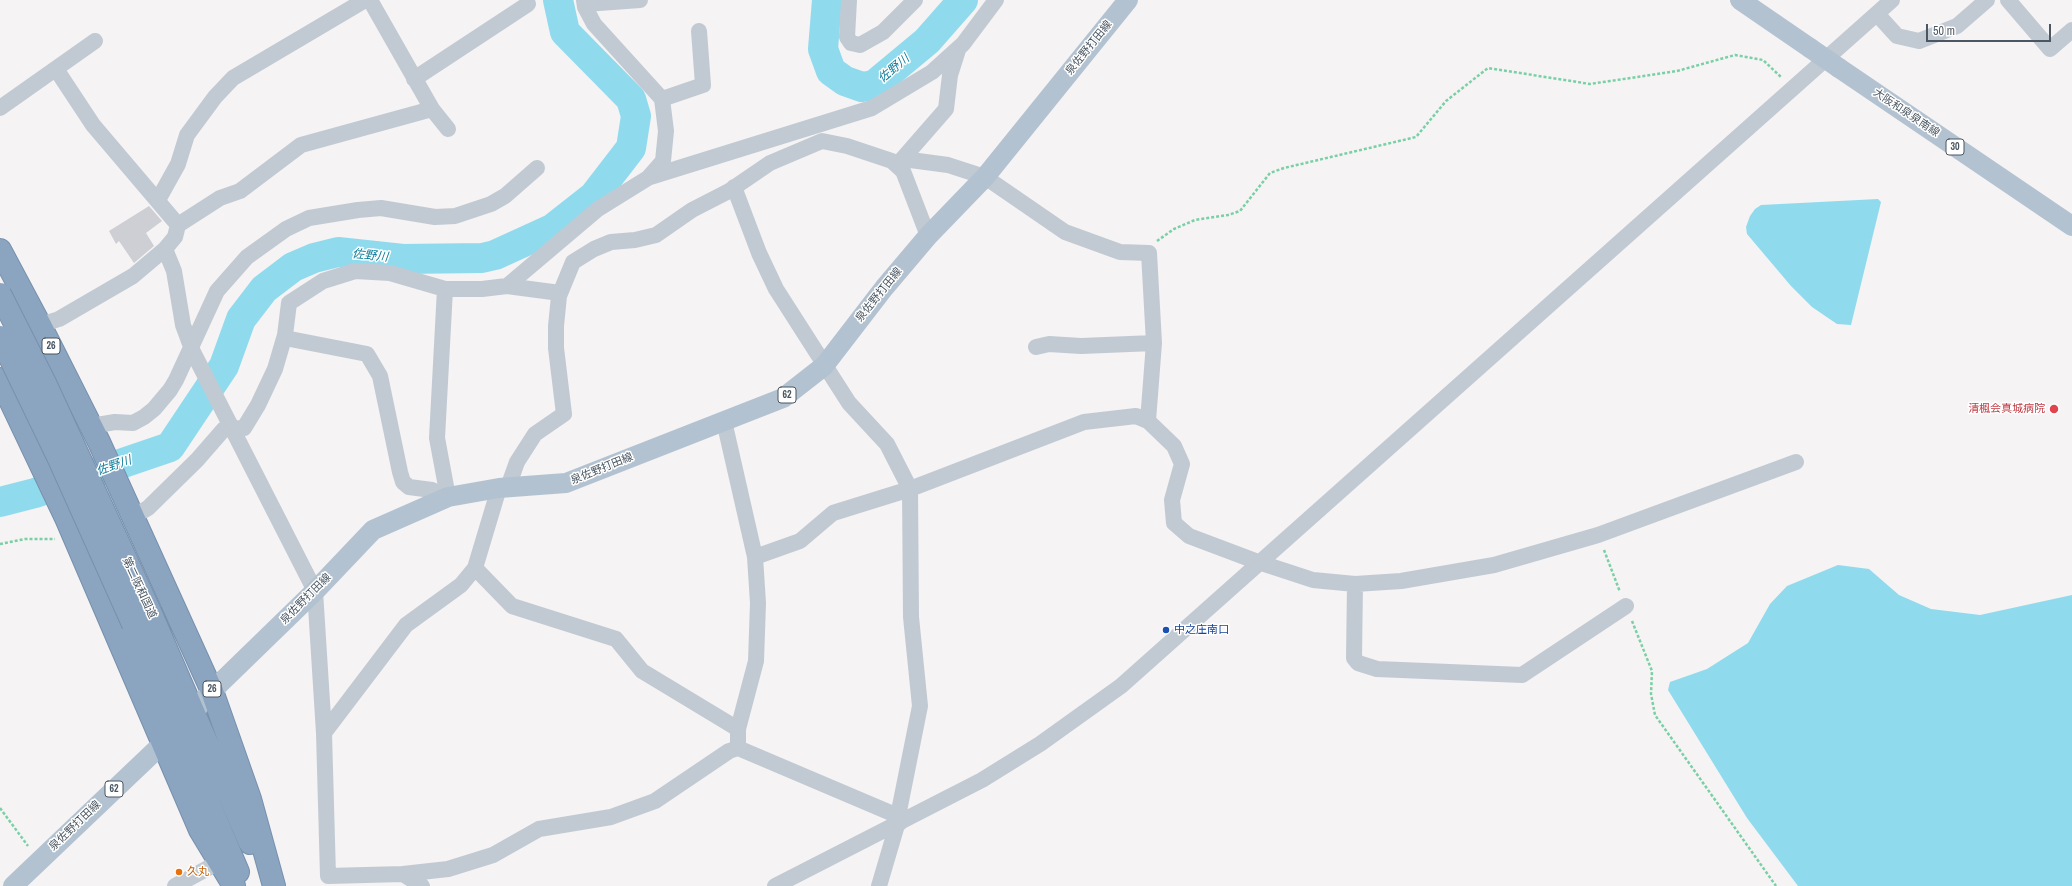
<!DOCTYPE html>
<html>
<head>
<meta charset="utf-8">
<style>
  body { margin:0 }
  #map { position:relative; width:2072px; height:886px; overflow:hidden; background:#f5f3f3; font-family:"Archivo Narrow",sans-serif }
  canvas { display:block }
  .scale { position:absolute; left:1926px; top:24px; width:125px; height:18px; box-sizing:border-box; border:2px solid #4a5661; border-top:0; padding-left:5px; font-size:12px; line-height:14px; white-space:nowrap; color:#4a5661; -webkit-text-stroke:3px #fff; paint-order:stroke }
</style>
</head>
<body>
<div id="map">
<canvas width="2072" height="886"></canvas>
<div class="scale">50 m</div>
</div>
<script>
const context = document.querySelector('canvas').getContext('2d');
context.lineJoin = 'round';
function fillPath(path, color) {
  context.fillStyle = color;
  context.fill(path, 'evenodd');
}
function poly(rows) {
  const path = new Path2D();
  for (const r of rows) {
    path.moveTo(r[0], r[1]);
    for (let i = 2; i < r.length; i += 2) path.lineTo(r[i], r[i + 1]);
  }
  return path;
}
function strokePath(path, color, width, dash) {
  context.strokeStyle = color;
  context.lineWidth = width;
  context.lineCap = dash ? 'butt' : 'round';
  context.setLineDash(dash || []);
  context.stroke(path);
}
function write(font, color, halo, rows, align = 'center') {
  context.font = font + ' "Archivo Narrow","Noto Sans JP",sans-serif';
  context.lineWidth = 3;
  context.setLineDash([]);
  context.textBaseline = 'middle';
  context.strokeStyle = halo;
  context.fillStyle = color;
  for (const [text, x, y, turn = 0] of rows) {
    context.save();
    context.translate(x, y);
    context.rotate((+turn || 0) * Math.PI / 180);
    context.textAlign = isNaN(turn) ? turn : align;
    if (halo) context.strokeText(text, 0, 0);
    context.fillText(text, 0, 0);
    context.restore();
  }
}
fillPath(poly([
  [1878,199,1881,202,1851,325,1837,324,1812,307,1791,286,1747,234,1746,227,1750,216,1755,209,1761,205],
  [1838,565,1869,569,1899,595,1931,609,1980,615,2072,595,2072,886,1798,886,1747,818,1668,690,1670,682,1707,669,1748,643,1770,604,1787,586]
]), '#90daee');
strokePath(poly([
  [827,0,823,49,831,71,845,81,862,87,874,85,927,41,963,0],
  [0,502,35,493,170,447,224,366,241,319,264,289,293,267,314,258,338,252,403,259,482,258,495,255,552,229,594,196,631,148,636,116,631,99,565,32,558,0]
]), '#90daee', 30);
fillPath(poly([
  [149,206,162,221,146,233,154,246,134,263,119,241,116,244,109,231]
]), '#cdcfd5');
const highway = poly([
  [0,250,40,325,99,442,212,691,250,799,274,886],
  [0,379,66,518,200,830,234,886],
  [152,616,250,843],
  [133,624,238,872]
]);
strokePath(highway, '#7690ad', 24);
strokePath(poly([
  [1157,241,1174,229,1195,220,1228,215,1240,211,1270,173,1284,168,1416,137,1446,101,1488,68,1590,84,1677,71,1735,55,1763,60,1781,77],
  [0,544,25,539,55,539],
  [1604,550,1620,592],
  [1632,621,1652,671,1651,694,1655,715,1776,886],
  [0,808,28,846]
]), '#7ad0a6', 2.5, [3, 2]);
strokePath(poly([
  [370,0,432,109,448,129],
  [849,0,847,37,851,43,860,45,883,32,915,0],
  [2008,0,2050,49,2072,30],
  [585,4,640,0],
  [1877,14,1897,36,1919,41,1957,26,1987,0],
  [414,79,528,4],
  [662,99,703,85,699,31],
  [0,108,95,41],
  [903,159,948,165,985,177,1065,232,1120,252,1149,253,1154,343,1148,421,1174,446,1182,464,1172,500,1174,523,1189,536,1258,562,1313,580,1355,584,1401,581,1494,565,1598,535,1796,462],
  [898,164,946,109,950,75,958,50],
  [650,177,872,108,932,72,963,44,996,0],
  [734,187,759,253,776,289,849,403,887,444,910,489,833,513,800,541,755,557],
  [158,200,178,164,187,135,215,97,233,78,365,0],
  [178,225,220,198,240,191,301,145,432,109],
  [165,249,174,271,183,325,193,352,315,591,324,733,328,876,403,874,422,886],
  [507,286,560,293],
  [445,289,437,438,448,497],
  [31,328,59,319,133,276,165,249,175,237,178,225,93,125,56,69],
  [285,338,367,354,380,376,400,472,403,482,409,487,432,490,448,497],
  [1036,347,1049,344,1081,346,1154,343],
  [724,421,755,557,758,603,756,661,738,729,738,748],
  [91,426,115,422,133,423,144,417,154,409,170,390,176,380,217,291,247,257,286,229,309,218,358,210,381,208,435,217,455,216,491,204,505,196,537,168],
  [508,487,517,462,535,434,564,414,556,348,556,326,559,296,573,262,594,249,611,242,635,240,656,235,692,210,729,191,770,163,822,141,847,146,892,161,903,171,928,236],
  [134,516,148,508,197,460,224,429,244,428,258,405,275,369,285,335,289,303,323,281,355,271,390,273,445,289,482,289,507,286,598,209,648,178,663,161,666,131,662,99,594,24,585,7,584,0],
  [475,568,512,606,616,639,642,671,738,729],
  [1355,584,1354,658,1358,663,1377,669,1522,675,1626,606],
  [324,733,406,625,461,585,475,568,499,488],
  [901,822,898,816,920,706,911,617,910,489,1084,422,1136,416,1148,421],
  [403,874,448,869,493,855,539,829,611,817,655,801,729,751,738,748,898,816],
  [175,886,219,862],
  [775,886,982,780,1040,744,1121,686,1892,0],
  [879,886,897,825]
]), '#c1cad2', 16);
strokePath(poly([
  [1740,0,1810,48],
  [1839,68,2072,226],
  [13,886,178,729,212,691,315,591,373,530,448,497,499,488,566,483,783,398,824,366,884,288,928,236,985,177,1128,0]
]), '#b3c2d1', 20);
strokePath(highway, '#8ba5c1', 22);
const highwayBridge = poly([
  [0,294,46,385,152,616],
  [0,337,59,459,133,624]
]);
strokePath(highwayBridge, '#7690ad', 24, []);
strokePath(poly([
  [1810,48,1839,68]
]), '#b3c2d1', 20);
strokePath(highwayBridge, '#8ba5c1', 22);
for (const [x, y, r, color] of [
  [2054,409,5,"#e0444e"],
  [1166,630,4,"#1a4fb4"],
  [179,872,4,"#e8710a"]
]) {
  const dot = new Path2D();
  dot.arc(x, y, r, 0, 2 * Math.PI);
  context.fillStyle = color;
  context.fill(dot);
  strokePath(dot, '#fff', 1.5);
}
for (const [x, y, w] of [
  [1955,147,18],
  [51,346,18],
  [787,395,18],
  [212,689,18],
  [114,789,18]
]) {
  const box = new Path2D();
  box.roundRect(x - w / 2, y - 8, w, 16, 3);
  context.fillStyle = '#fff';
  context.fill(box);
  strokePath(box, '#4a5661', 1);
}
write('bold 10px', '#4a5661', null, [
  ["30",1955,147],
  ["26",51,346],
  ["62",787,395],
  ["26",212,689],
  ["62",114,789]
]);
write('11px', '#4a5661', '#fff', [
  ["泉佐野打田線",1089,48,-51],
  ["大阪和泉泉南線",1906,113,34],
  ["泉佐野打田線",879,295,-51],
  ["泉佐野打田線",602,469,-22],
  ["第二阪和国道",139,588,65],
  ["泉佐野打田線",306,599,-45],
  ["泉佐野打田線",75,826,-44]
]);
write('11px', '#be3a42', '#fff', [
  ["清楓会真城病院",2045,409]
], 'right');
write('11px', '#164399', '#fff', [
  ["中之庄南口",1174,630]
], 'left');
write('11px', '#c56008', '#fff', [
  ["久丸",187,872]
], 'left');
write('italic 12px', '#0c7c9b', '#fff', [
  ["佐野川",894,69,-40],
  ["佐野川",370,256,6],
  ["佐野川",114,466,-19]
]);
</script>
</body>
</html>
